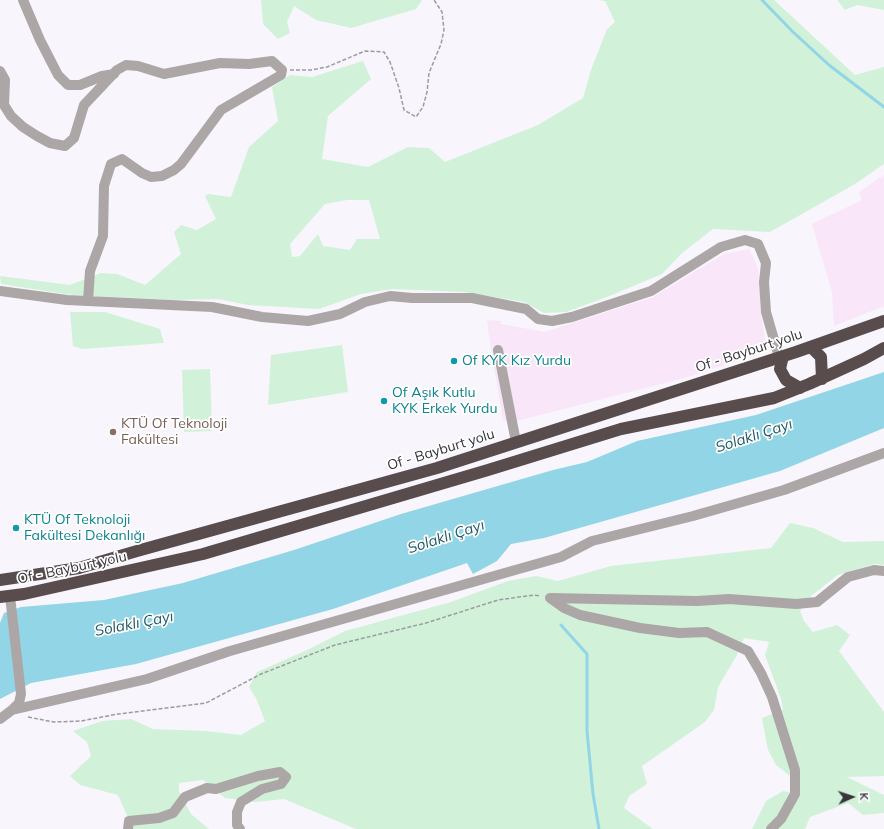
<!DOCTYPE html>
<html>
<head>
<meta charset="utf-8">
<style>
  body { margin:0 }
  #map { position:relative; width:884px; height:829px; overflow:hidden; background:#f8f5fd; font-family:Mulish,sans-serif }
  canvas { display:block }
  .north { position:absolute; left:832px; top:777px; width:40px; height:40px; -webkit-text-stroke:3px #fff; paint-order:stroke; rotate:87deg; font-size:11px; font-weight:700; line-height:16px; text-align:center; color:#37353a }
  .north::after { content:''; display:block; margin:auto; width:14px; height:18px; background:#37353a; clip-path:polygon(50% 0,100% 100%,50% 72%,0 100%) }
</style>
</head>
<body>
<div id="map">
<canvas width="884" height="829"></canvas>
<div class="north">K</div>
</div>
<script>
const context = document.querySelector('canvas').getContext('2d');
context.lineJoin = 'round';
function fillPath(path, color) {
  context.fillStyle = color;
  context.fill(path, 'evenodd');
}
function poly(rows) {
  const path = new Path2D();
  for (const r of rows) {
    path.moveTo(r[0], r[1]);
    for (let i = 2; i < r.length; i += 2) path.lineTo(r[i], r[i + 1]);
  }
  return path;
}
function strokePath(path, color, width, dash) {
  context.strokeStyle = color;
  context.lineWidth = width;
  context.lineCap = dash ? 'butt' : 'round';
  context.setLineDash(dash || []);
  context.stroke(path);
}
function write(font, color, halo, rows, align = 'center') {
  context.font = font + ' Mulish,sans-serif';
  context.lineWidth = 3.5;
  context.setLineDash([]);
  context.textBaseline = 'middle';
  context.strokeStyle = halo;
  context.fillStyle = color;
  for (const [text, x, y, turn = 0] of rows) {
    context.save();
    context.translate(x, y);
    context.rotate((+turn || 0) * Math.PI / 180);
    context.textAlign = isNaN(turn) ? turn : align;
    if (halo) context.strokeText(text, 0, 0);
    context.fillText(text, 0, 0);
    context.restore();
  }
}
fillPath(poly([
  [884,175,884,306,834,326,832,292,812,224,862,200,859,192],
  [749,249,758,268,761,314,767,350,688,377,513,422,503,420,490,344,487,320,501,321,501,324,545,332,653,297,724,254]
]), '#f9e6f8');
fillPath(poly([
  [261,0,422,0,416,9,351,28,316,20,294,6,287,22,290,33,278,39,263,24],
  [597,0,774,0,855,75,884,67,884,164,855,184,770,232,713,229,682,253,662,274,607,297,566,312,544,313,524,302,464,292,392,289,361,294,319,309,248,305,218,299,173,300,72,295,1,284,0,276,70,285,101,273,117,274,145,285,181,254,174,232,181,225,197,230,216,219,205,196,208,194,231,197,249,147,278,121,272,87,290,75,312,77,363,61,371,79,328,116,322,159,368,167,408,147,429,148,445,162,538,125,583,98,591,70,607,29,615,22,605,1],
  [347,200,369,200,380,239,357,239,350,250,323,246,318,234,300,256,292,257,290,244,325,204],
  [837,0,884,0,884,10,857,5,845,10],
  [70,312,105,312,160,329,164,343,82,349,73,346],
  [342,345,348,392,268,405,271,355],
  [210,369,212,431,184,432,182,370],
  [790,523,813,528,843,542,884,541,884,565,874,564,838,575,811,596,800,611,804,621,813,632,837,625,850,635,839,651,884,712,884,776,847,777,884,795,884,813,863,815,848,803,810,817,805,829,752,829,766,801,783,791,798,794,799,783,776,765,768,750,762,718,783,710,781,699,765,655,769,642,744,638,737,655,718,687,714,710,705,722,642,766,647,784,629,796,624,808,653,829,356,829,284,799,255,802,225,798,203,780,179,783,179,791,191,814,209,829,133,829,118,795,80,785,70,776,91,756,87,742,73,731,102,721,131,719,153,729,206,731,241,735,265,721,256,698,249,687,257,672,305,651,345,631,451,602,508,581,536,576,558,581,611,566,771,548]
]), '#d1f2d9');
fillPath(poly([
  [884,372,884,428,780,471,544,538,511,544,497,561,473,574,467,563,333,609,136,664,31,683,0,699,0,623,4,613,21,607,104,600,183,583,294,550,401,514,553,470,587,462,637,441,756,415]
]), '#92d5e6');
strokePath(poly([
  [762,0,793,32,829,65,884,107],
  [561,625,587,654,587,731,593,794,599,829]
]), '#92d5e6', 3);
strokePath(poly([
  [290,70,311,70,327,67,365,51,384,52,390,62,399,88,404,110,416,117,423,107,427,92,429,73,441,44,444,30,442,12,434,0],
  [28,717,54,722,81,721,118,714,206,703,261,674,335,645,426,623,498,600,534,595,540,596]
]), '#9d9aa1', 1.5, [4, 2]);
strokePath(poly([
  [23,0,40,40,58,75,68,85,80,85,102,76,114,74],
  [0,71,5,80,4,105,11,116,23,127,37,136,50,143,65,146,74,138,84,105,117,70,126,65,138,66,164,74,220,63,249,64,272,61,282,70,281,75,221,110,181,164,174,170,162,176,151,177,142,173,122,159,111,164,104,186,103,236,90,271,88,301],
  [0,291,67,300,212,307,262,317,308,321,340,314,365,302,390,296,412,298,472,298,526,309,538,319,552,321,572,317,651,291,721,247,745,240,758,244,766,263,764,282,766,312,779,357],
  [498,350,516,442],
  [12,710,147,679,230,651,561,557,592,541,693,516,784,490,884,453],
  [0,719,12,710,19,703,21,694,10,596],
  [128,829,129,821,159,818,173,813,185,797,207,788,216,789,258,776,280,772,286,777,281,784,262,789,241,802,237,812,237,825,240,829],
  [771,829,781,819,795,794,795,770,772,697,761,673,748,651,707,632,679,633,640,628,580,615,564,608,550,598,697,601,729,599,796,604,817,602,848,577,874,570,884,571]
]), '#ada6a6', 10);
strokePath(poly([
  [811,347,821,357,822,379],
  [783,356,780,369,786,380,800,388],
  [0,580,79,568,137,551,437,468,796,352,884,321],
  [0,597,24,594,203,554,488,470,621,429,774,398,809,384,864,359,884,348]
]), '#594c4d', 12);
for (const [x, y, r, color] of [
  [454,361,4,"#0f9aa8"],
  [384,401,4,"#0f9aa8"],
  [113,432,4,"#8d6e63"],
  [16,528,4,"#0f9aa8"]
]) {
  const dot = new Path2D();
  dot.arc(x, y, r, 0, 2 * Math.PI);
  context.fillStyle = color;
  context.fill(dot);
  strokePath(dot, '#fff', 1.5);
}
write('14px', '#37353a', '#fff', [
  ["Of - Bayburt yolu",749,351,-18],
  ["Of - Bayburt yolu",441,450,-17],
  ["Of - Bayburt yolu",72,568,-12]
]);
write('14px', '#0d838f', '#fff', [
  ["Of KYK Kız Yurdu",462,361],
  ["Of Aşık Kutlu",392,393],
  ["KYK Erkek Yurdu",392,409],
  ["KTÜ Of Teknoloji",24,520],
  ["Fakültesi Dekanlığı",24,536]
], 'left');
write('14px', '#785e54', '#fff', [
  ["KTÜ Of Teknoloji",121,424],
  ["Fakültesi",121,440]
], 'left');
write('italic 15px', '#235a66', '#fff', [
  ["Solaklı Çayı",754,436,-18],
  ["Solaklı Çayı",446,537,-18],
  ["Solaklı Çayı",134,624,-11]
]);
</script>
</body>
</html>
